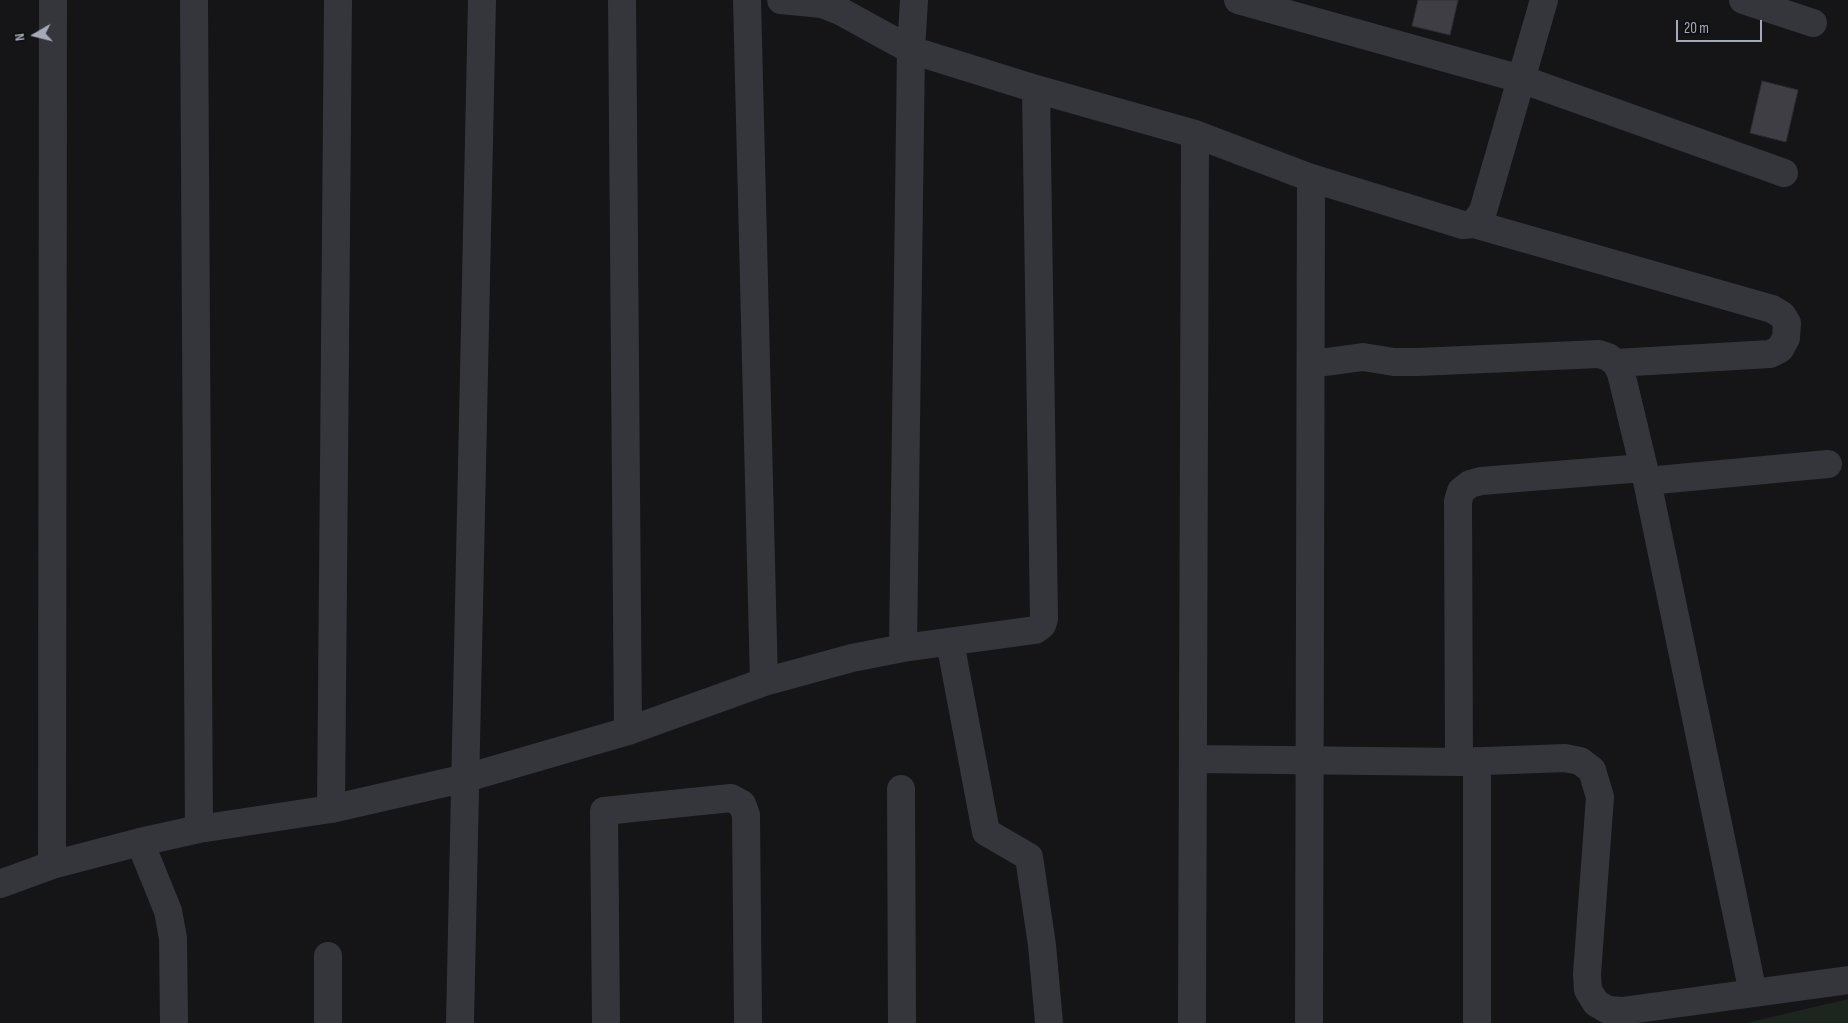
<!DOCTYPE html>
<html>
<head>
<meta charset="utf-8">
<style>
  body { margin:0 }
  #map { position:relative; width:1848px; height:1023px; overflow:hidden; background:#151417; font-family:"Sofia Sans Condensed",sans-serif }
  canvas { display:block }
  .north { position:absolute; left:10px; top:10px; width:50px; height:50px; -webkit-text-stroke:4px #101012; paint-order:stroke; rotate:262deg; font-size:14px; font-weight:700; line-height:20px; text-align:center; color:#a5a9b8 }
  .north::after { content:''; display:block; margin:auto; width:18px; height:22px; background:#a5a9b8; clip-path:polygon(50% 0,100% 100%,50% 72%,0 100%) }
  .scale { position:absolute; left:1676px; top:20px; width:86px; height:22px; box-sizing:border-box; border:2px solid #a5a9b8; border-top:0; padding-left:6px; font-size:15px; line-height:18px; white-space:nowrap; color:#a5a9b8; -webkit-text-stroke:4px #101012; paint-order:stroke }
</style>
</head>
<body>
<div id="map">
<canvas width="1848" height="1023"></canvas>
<div class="north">N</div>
<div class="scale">20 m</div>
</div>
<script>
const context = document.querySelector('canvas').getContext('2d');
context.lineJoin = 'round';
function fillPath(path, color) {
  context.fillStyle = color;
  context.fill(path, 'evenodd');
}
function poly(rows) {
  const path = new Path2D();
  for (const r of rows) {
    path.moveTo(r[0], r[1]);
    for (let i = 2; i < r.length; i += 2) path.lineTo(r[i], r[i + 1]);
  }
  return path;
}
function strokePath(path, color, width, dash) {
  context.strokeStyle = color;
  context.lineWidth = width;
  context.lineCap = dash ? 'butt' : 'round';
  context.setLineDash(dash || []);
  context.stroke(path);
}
fillPath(poly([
  [1848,999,1848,1023,1746,1023]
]), '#1c251e');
const building = poly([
  [1418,0,1458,0,1450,35,1412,26,1418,0],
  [1762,81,1798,90,1786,142,1750,133,1762,81]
]);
fillPath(building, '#3e3e44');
strokePath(building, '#2f2e33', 1);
strokePath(poly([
  [194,0,199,829],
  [622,0,628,731],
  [747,0,764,682],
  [781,0,822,4,840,11,911,50,1036,89,1195,134,1311,178,1463,225,1474,224,1483,211,1544,0],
  [1238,0,1521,79,1784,173],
  [1743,0,1813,23],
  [1474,224,1772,309,1782,315,1787,323,1786,338,1780,349,1770,354,1616,363],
  [1311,364,1363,357,1394,362,1418,362,1599,354,1608,357,1616,363,1621,373,1647,481,1753,993],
  [1647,481,1828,464],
  [950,642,986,832,1029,857,1042,945,1049,1023],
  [903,648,911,50,914,0],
  [1193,759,1459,762,1565,758,1580,761,1592,770,1600,797,1587,974,1588,990,1596,1003,1608,1010,1622,1011,1848,980],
  [1459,762,1458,501,1461,491,1470,484,1481,481,1643,468],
  [901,789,902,1023],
  [331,809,338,0],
  [140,842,168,911,173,938,174,1023],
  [52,865,53,0],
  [0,884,52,865,140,842,199,829,331,809,466,778,628,731,764,682,852,658,903,648,1035,630,1042,625,1044,619,1036,89],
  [328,1023,328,956],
  [460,1023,482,0],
  [606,1023,604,811,731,798,742,804,746,815,748,1023],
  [1192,1023,1195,134],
  [1309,1023,1311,178],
  [1477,1023,1477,761]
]), '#35363c', 28);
</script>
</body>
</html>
